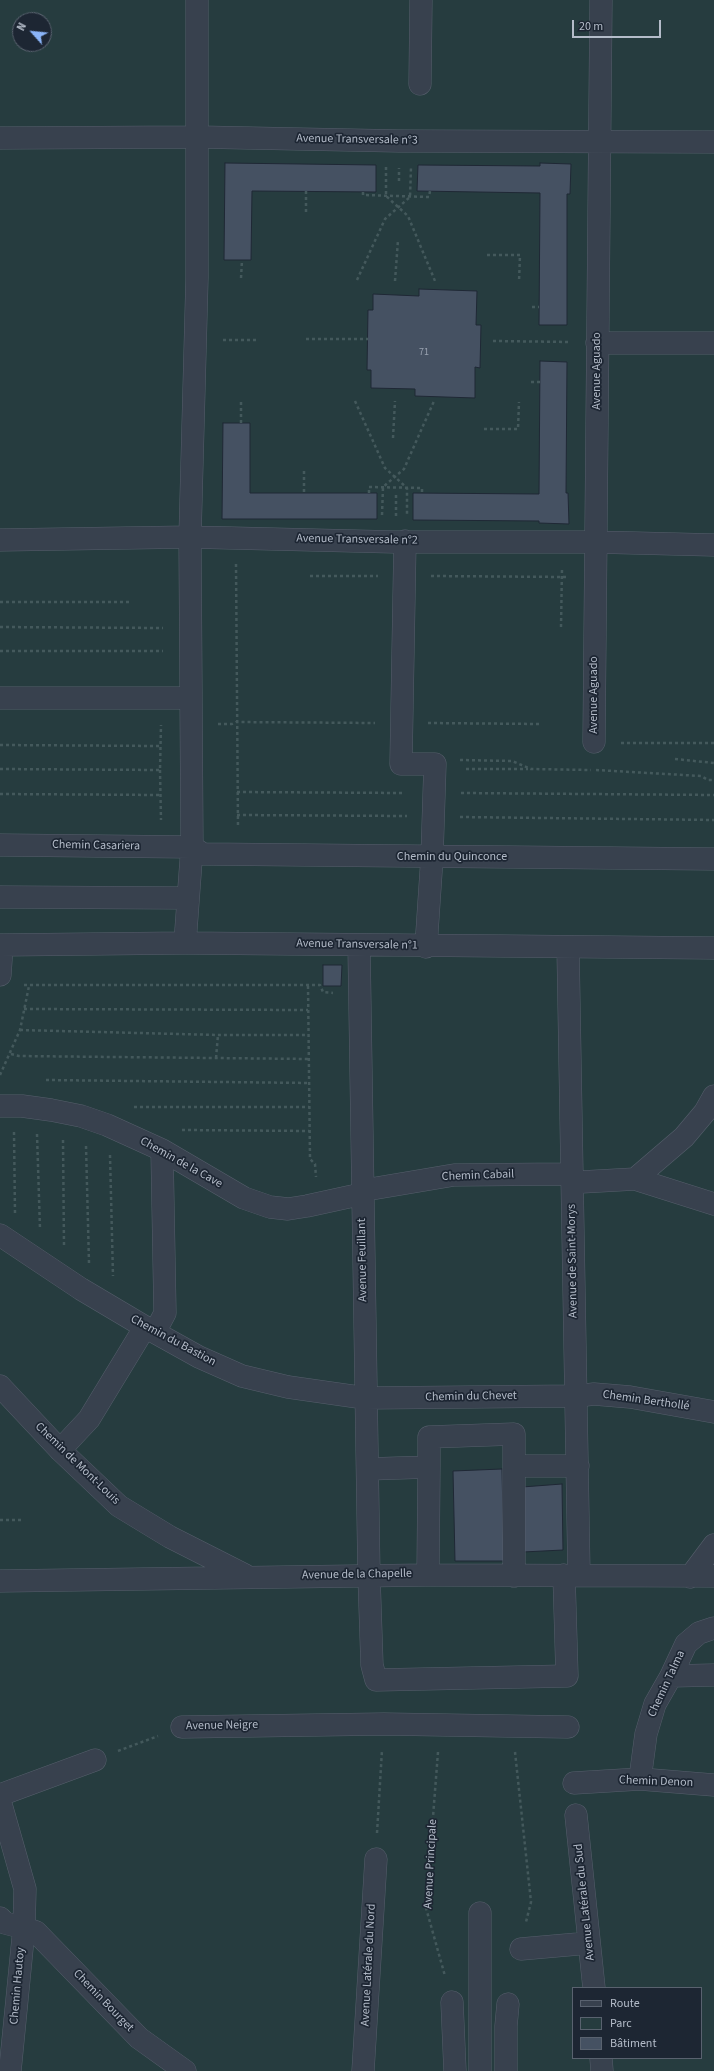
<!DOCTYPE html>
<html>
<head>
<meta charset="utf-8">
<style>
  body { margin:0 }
  #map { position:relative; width:714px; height:2071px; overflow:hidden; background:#242f3e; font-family:"Source Sans 3",sans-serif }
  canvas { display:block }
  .legend { position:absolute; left:572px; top:1987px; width:130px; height:72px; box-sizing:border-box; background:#1d2633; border:1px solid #59626f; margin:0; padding:5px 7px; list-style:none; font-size:12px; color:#b4bcc9 }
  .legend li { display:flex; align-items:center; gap:8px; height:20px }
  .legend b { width:20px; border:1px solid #59626f }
  .north { position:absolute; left:12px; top:12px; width:40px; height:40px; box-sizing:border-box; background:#1d2633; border:1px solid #59626f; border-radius:50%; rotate:297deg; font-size:11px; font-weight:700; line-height:16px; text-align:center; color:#b4bcc9 }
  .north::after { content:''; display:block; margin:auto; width:14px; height:18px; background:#8ab4f8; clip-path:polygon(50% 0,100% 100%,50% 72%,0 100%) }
  .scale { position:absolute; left:572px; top:20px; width:89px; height:18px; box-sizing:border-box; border:2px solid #b4bcc9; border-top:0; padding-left:5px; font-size:12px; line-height:14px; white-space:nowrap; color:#b4bcc9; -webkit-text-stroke:3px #1d2633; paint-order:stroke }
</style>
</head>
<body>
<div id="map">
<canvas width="714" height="2071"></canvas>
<ul class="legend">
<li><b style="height:5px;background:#38414e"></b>Route</li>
<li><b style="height:11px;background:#263c3f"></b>Parc</li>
<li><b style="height:11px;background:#455162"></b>Bâtiment</li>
</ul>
<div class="north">N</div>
<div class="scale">20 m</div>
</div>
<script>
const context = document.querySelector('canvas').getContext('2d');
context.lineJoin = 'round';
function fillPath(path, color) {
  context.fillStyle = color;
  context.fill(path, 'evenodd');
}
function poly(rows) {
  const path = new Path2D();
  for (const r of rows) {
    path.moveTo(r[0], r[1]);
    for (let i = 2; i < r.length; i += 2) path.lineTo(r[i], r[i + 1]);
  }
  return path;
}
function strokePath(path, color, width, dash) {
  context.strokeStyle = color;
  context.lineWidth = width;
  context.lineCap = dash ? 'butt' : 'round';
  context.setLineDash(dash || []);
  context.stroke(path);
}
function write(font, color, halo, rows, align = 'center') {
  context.font = font + ' "Source Sans 3",sans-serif';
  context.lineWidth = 3.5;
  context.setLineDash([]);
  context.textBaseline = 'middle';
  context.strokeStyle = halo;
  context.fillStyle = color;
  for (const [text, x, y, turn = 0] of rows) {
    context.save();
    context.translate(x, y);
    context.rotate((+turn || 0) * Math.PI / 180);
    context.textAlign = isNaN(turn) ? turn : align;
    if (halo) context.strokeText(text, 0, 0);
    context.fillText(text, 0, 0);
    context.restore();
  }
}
fillPath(poly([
  [0,0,714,0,714,2071,0,2071],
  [20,20,44,20,44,44,20,44],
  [573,1988,701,1988,701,2058,573,2058]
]), '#263c3f');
const building = poly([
  [225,163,376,165,376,192,252,191,251,260,224,260,225,163],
  [540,163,571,164,570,194,567,194,567,325,539,325,540,193,417,191,418,165,540,166,540,163],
  [419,289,477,291,476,325,481,325,480,368,475,367,475,398,415,396,415,389,371,388,371,370,367,370,368,310,373,310,373,294,419,296,419,289],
  [540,361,567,362,566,493,568,493,569,524,539,523,539,521,413,520,413,493,539,494,540,361],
  [223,423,250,423,250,493,377,493,377,519,222,519,223,423],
  [323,965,342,965,341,986,323,986,323,965],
  [502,1469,504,1561,455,1561,453,1471,502,1469],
  [562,1484,563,1550,523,1552,522,1487,562,1484]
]);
fillPath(building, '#455162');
strokePath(building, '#1f2835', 1);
const minor = poly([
  [420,84,421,0],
  [0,138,198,137,399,141,714,142],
  [597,343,714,343],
  [0,540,190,537,395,542,595,542,714,545],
  [405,541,401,764,435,764,432,857,426,947],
  [0,698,190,698],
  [594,742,601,0],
  [0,845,192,847,203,854,714,859],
  [0,897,187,898],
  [185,943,192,847,190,537,197,278,197,0],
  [0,945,185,943,714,948],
  [359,945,369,1576,372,1665,376,1680,567,1676,564,1575],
  [568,947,579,1574],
  [0,975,2,945],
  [0,1106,22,1106,51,1110,81,1116,107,1125,162,1150,244,1198,270,1207,288,1209,307,1206,362,1194,371,1189,454,1175,565,1174,581,1182,635,1179,714,1204],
  [635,1179,684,1137,705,1112,714,1096],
  [0,1235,81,1289,145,1327,199,1357,242,1376,288,1387,365,1398,577,1396,594,1394,630,1397,714,1412],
  [155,1332,165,1313,162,1150],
  [0,1386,60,1450,119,1506,170,1537,245,1575],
  [60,1450,89,1419,145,1327],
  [368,1469,429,1467,429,1437,514,1434,514,1466,578,1466],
  [428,1575,429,1467],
  [514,1576,514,1466],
  [690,1577,714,1545],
  [0,1581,428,1575,714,1576],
  [671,1676,714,1675],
  [182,1727,384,1724,568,1727],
  [640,1779,646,1734,655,1704,671,1676,686,1644,699,1633,714,1628],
  [574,1783,640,1779,714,1785],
  [0,1795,95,1760],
  [0,1801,25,1889,24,1928,36,1932,139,2038,185,2071],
  [576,1815,594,1988],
  [480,1913,480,2071],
  [0,1918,5,1923,24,1928,10,2071],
  [521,1949,589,1943],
  [452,2002,455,2071],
  [601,2058,602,2071],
  [363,2071,376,1859],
  [506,2071,506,2026,508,2004]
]);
strokePath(minor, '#565f6c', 23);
strokePath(poly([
  [386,167,386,196,408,216,435,281],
  [399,181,399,168],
  [306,191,306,215],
  [363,192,363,195,429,197,430,191],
  [487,255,520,255,519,282],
  [241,278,242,260],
  [357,280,385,219,410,197,411,167],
  [395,281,398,240],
  [532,307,539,307],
  [306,339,368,339],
  [223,340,258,340],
  [493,341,570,342],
  [531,382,540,382],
  [355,401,385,468,407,488,407,515],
  [241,423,241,400],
  [484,429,518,429,519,402],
  [393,438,395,401],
  [304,492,304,470],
  [369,493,369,487,422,488,422,492],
  [382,515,383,487,404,469,434,401],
  [396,516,396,494],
  [236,564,238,827],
  [310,576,378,576],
  [431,576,568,577],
  [0,602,130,602],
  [0,627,163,628],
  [561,627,562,568],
  [0,651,163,651],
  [428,723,539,724],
  [218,724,232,724,236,722,375,723],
  [621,743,714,743],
  [0,745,160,746],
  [675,759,714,763],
  [460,760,512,761,531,769,591,770],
  [0,769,160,770,161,725],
  [466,769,528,769],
  [160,770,161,820],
  [596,770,701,776,708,780,714,780],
  [237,792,402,793],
  [461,793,714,795],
  [0,794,160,795],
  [237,815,407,816],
  [460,817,714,820],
  [24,985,320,985,323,992,333,993],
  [308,986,310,1159,315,1164,316,1177],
  [24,1009,308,1010],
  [20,1030,218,1035,308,1035],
  [11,1054,19,1056,309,1059],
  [216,1058,218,1035],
  [0,1075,20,1030,29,986],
  [46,1080,309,1083],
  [134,1107,309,1107],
  [182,1130,309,1131],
  [14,1132,15,1213],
  [37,1134,40,1229],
  [63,1140,64,1245],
  [86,1146,89,1263],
  [110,1155,113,1276],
  [0,1520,23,1520],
  [118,1751,158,1736],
  [438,1752,426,1908,445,1976],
  [515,1752,531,1902,526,1922],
  [377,1833,382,1750]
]), '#44595c', 2.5, [3, 3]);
strokePath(minor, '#38414e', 22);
write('10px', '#98a1af', null, [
  ["71",424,353]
]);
write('12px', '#b4bcc9', '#1d2633', [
  ["Avenue Transversale n°3",357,140,1],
  ["Avenue Aguado",597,371,-90],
  ["Avenue Transversale n°2",357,540,1],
  ["Avenue Aguado",594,695,-90],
  ["Chemin Casariera",96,846,1],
  ["Chemin du Quinconce",452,857],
  ["Avenue Transversale n°1",357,945,1],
  ["Chemin de la Cave",181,1163,29],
  ["Chemin Cabail",478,1176,-2],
  ["Avenue Feuillant",363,1260,-91],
  ["Avenue de Saint-Morys",573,1261,-91],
  ["Chemin du Bastion",173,1341,28],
  ["Chemin du Chevet",471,1397,-1],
  ["Chemin Berthollé",646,1401,8],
  ["Chemin de Mont-Louis",77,1464,44],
  ["Avenue de la Chapelle",357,1575,-1],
  ["Chemin Talma",667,1684,-65],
  ["Avenue Neigre",222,1726,-1],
  ["Chemin Denon",656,1782,2],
  ["Avenue Principale",431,1864,-87],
  ["Avenue Latérale du Sud",585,1902,-96],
  ["Avenue Latérale du Nord",369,1965,-87],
  ["Chemin Hautoy",18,1986,-85],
  ["Chemin Bourget",103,2001,46]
]);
</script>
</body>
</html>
